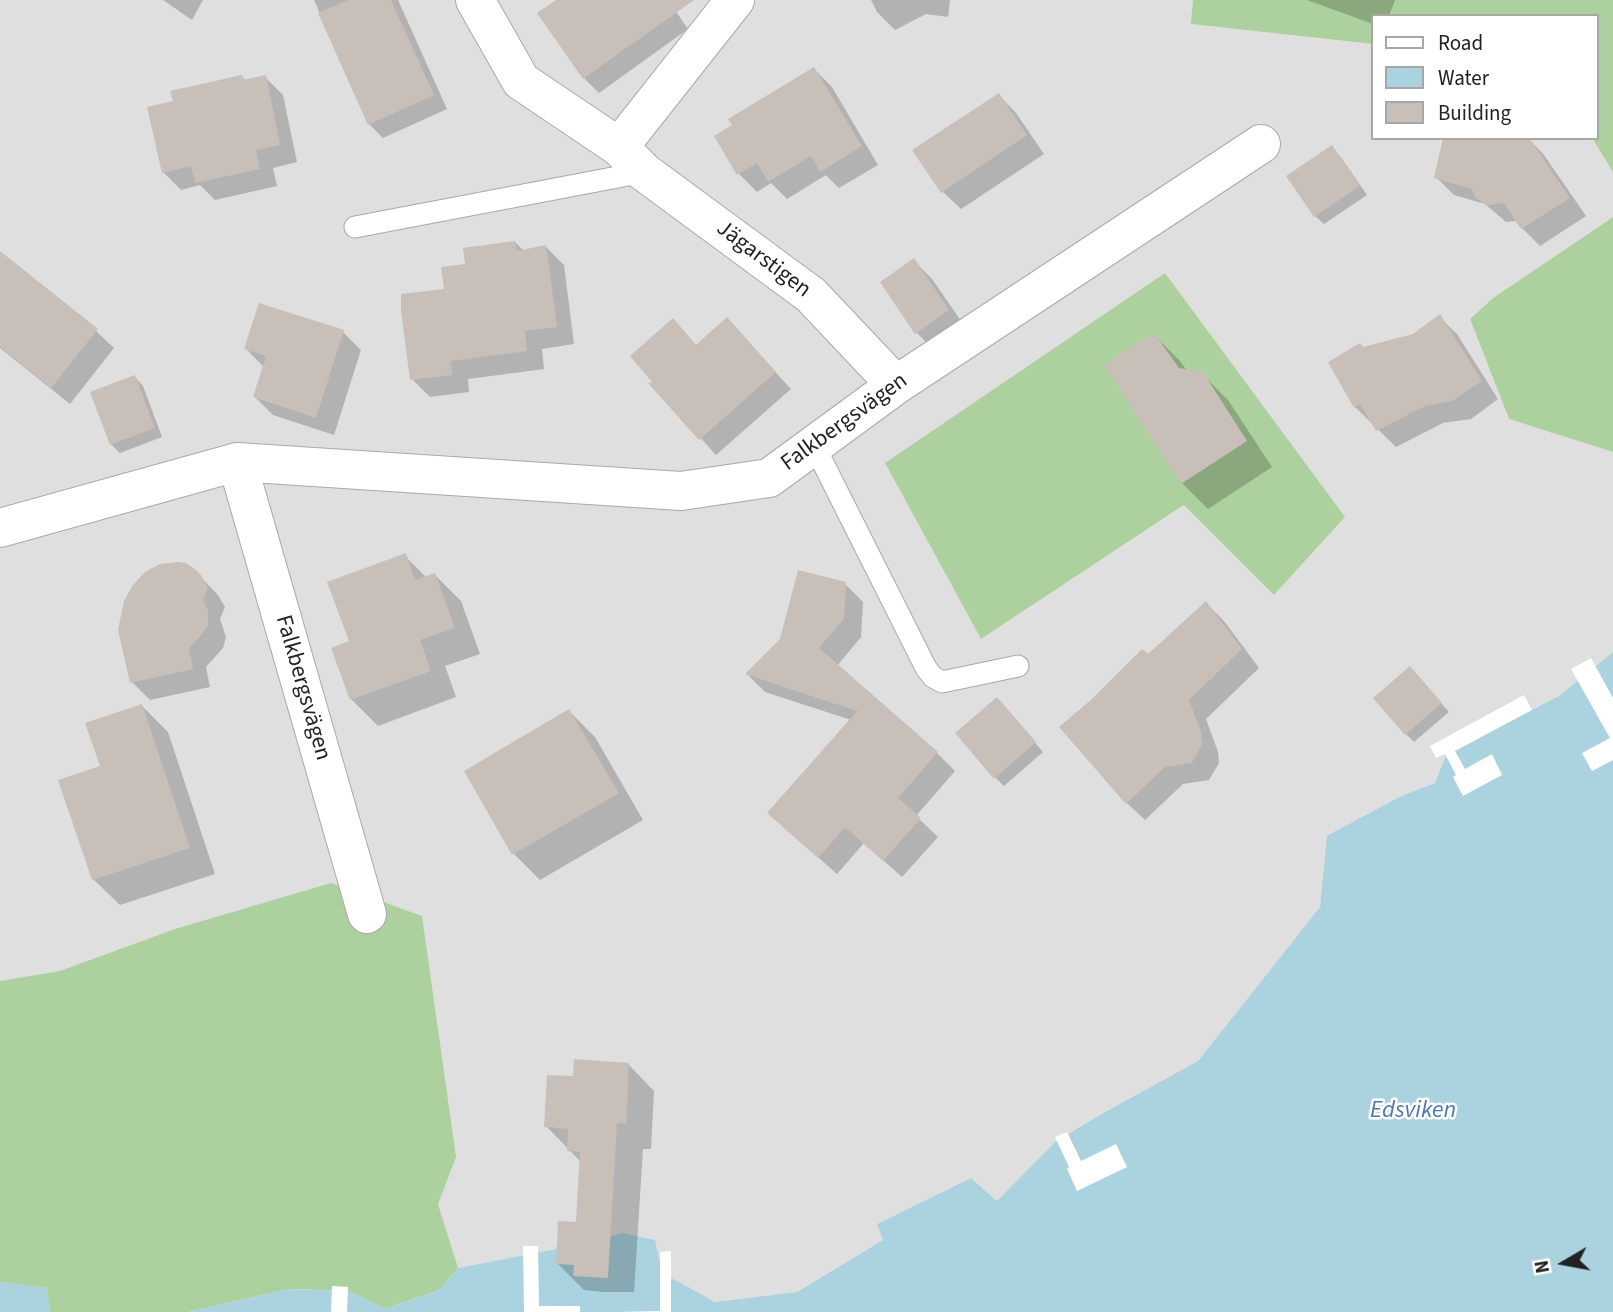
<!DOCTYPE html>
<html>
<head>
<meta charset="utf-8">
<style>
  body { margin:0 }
  #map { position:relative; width:1613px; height:1312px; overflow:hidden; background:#f2efe9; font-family:"Source Sans 3",sans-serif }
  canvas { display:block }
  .legend { position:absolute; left:1371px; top:14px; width:228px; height:126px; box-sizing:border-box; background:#fff; border:2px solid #a7a7a7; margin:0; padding:9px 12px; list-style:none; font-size:21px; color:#222 }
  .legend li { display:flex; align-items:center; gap:14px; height:35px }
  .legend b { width:35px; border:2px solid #a7a7a7 }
  .north { position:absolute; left:1529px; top:1228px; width:70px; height:70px; -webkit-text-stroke:5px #fff; paint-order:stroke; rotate:260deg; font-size:19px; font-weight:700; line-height:28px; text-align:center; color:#222 }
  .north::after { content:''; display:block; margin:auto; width:24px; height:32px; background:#222; clip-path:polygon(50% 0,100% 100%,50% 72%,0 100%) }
</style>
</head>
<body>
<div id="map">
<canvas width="1613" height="1312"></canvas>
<ul class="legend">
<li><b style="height:9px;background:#fff"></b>Road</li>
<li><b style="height:19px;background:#aad3df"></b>Water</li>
<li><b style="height:19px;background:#c7bfb8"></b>Building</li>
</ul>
<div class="north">N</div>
</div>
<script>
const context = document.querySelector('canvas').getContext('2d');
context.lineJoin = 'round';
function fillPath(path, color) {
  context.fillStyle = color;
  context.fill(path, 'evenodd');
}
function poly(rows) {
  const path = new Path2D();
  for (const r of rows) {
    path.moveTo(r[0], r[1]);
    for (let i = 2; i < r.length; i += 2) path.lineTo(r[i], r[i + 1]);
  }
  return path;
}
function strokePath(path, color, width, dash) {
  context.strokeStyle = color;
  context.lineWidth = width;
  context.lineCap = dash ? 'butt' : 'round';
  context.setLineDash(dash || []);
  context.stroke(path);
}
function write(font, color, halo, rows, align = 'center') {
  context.font = font + ' "Source Sans 3",sans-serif';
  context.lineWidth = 5;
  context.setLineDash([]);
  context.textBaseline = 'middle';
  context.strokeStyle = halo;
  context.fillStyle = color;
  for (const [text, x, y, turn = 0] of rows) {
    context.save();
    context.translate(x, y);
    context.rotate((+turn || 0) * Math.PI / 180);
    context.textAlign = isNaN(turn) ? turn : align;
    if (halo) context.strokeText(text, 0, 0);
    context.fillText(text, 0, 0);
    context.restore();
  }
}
fillPath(poly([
  [0,0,1193,0,1192,24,1373,44,1373,138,1592,138,1613,172,1613,217,1493,298,1470,319,1509,419,1613,452,1613,652,1559,696,1447,751,1435,783,1401,796,1328,836,1320,907,1198,1061,1098,1116,1055,1142,997,1201,971,1178,877,1224,883,1240,797,1292,715,1302,597,1241,458,1268,439,1290,289,1289,188,1312,50,1312,46,1288,0,1282],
  [885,463,1344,518,1274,595,1185,505,981,639]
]), '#e0dfdf');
fillPath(poly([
  [1193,0,1613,0,1613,172,1592,138,1597,138,1597,16,1373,16,1373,44,1191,24],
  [1613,217,1613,452,1509,419,1470,319,1493,298],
  [1165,273,1345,517,1274,595,1184,505,981,639,885,463],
  [331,883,422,916,456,1157,438,1204,458,1268,439,1290,385,1309,349,1291,289,1289,188,1312,50,1312,46,1288,0,1282,0,981,60,971,175,929]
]), '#add19e');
fillPath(poly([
  [1613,652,1613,1312,188,1312,289,1289,349,1291,385,1309,439,1290,458,1268,597,1241,622,1233,655,1240,662,1273,715,1302,797,1292,883,1240,877,1224,971,1178,997,1201,1055,1142,1098,1116,1198,1061,1320,907,1327,836,1401,796,1435,783,1447,752,1559,696],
  [0,1282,47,1288,50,1312,0,1312]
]), '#aad3df');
fillPath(poly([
  [1591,658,1613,698,1613,760,1592,771,1582,753,1610,738,1571,669],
  [1524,695,1532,710,1455,751,1465,769,1492,754,1502,775,1463,796,1453,777,1456,775,1445,754,1436,758,1430,746],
  [1067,1132,1081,1161,1116,1144,1127,1167,1077,1191,1067,1169,1069,1167,1055,1137],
  [523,1246,538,1246,539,1306,580,1306,580,1312,524,1312],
  [671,1251,671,1312,618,1312,660,1311,660,1252],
  [332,1286,348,1287,347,1312,331,1312]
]), '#fff');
fillPath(poly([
  [163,0,203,0,192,20],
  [314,0,398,0,447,109,383,138,369,124],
  [559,0,668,0,688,29,599,93,584,78],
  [871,0,950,0,948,17,926,14,895,30,877,12],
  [1307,0,1395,0,1389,16,1373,16,1373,24],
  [814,69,832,87,878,165,839,188,826,175,787,199,771,183,757,192,739,174,716,137],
  [242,77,246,81,265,77,283,95,297,162,273,168,277,186,215,200,200,185,181,190,163,172],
  [999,95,1016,113,1044,154,961,209,943,192],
  [1528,138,1544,155,1586,216,1540,246,1522,228,1518,221,1506,222,1485,204,1454,195,1436,177],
  [1331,147,1340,156,1367,195,1324,224,1315,216],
  [515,242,524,251,546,247,564,265,574,344,542,349,544,369,468,379,469,392,430,397,412,379,401,296,446,290,467,266],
  [914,261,932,279,966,328,934,350,917,333],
  [0,281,96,331,114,348,70,404,0,348],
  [1439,317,1457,334,1498,399,1471,419,1443,423,1396,447,1355,407,1414,335],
  [727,319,791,389,716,455,652,384,655,383],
  [343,332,361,350,334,435,273,415,255,397,264,367,246,349],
  [1154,335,1180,361,1187,371,1202,374,1228,400,1272,467,1208,509,1182,483],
  [135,377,143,386,162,437,120,453,111,444],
  [405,556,427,578,435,575,461,601,480,654,445,666,456,697,378,726,352,700,333,649,351,642],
  [194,570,218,595,225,607,220,619,226,637,223,648,206,667,210,687,150,700,132,682],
  [845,584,863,602,861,637,837,666,937,753,955,771,916,816,938,837,902,877,864,843,837,874,787,830,851,720,765,692,747,674],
  [1206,603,1224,621,1259,668,1206,719,1218,752,1219,763,1209,780,1183,784,1145,820,1127,803,1093,700,1148,657],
  [1418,677,1449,712,1414,742,1406,734],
  [142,706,168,732,215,874,120,905,93,879,102,767],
  [1005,707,1043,752,1004,786,995,777],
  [569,711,595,737,643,820,540,880,514,854],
  [628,1064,654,1091,651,1149,643,1149,634,1292,602,1292,584,1290,558,1264,578,1224,581,1162,546,1126,574,1078]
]), '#0003');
fillPath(poly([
  [348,0,391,0,434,95,368,125,318,13],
  [556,0,694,0,583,79,537,13],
  [814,67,862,146,820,172,811,156,768,182,757,163,737,175,714,136,732,125,728,119],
  [242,75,243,80,266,75,280,145,256,150,260,169,195,183,191,166,162,173,147,107,173,101,170,91],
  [999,93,1027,135,941,193,912,150],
  [1443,138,1529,138,1570,198,1521,229,1504,203,1486,205,1475,197,1472,189,1434,178],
  [1332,145,1360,186,1314,217,1286,176],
  [515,241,517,251,546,245,557,327,525,331,527,351,451,361,452,375,410,380,401,311,401,294,444,289,441,267,465,264,463,248],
  [0,251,98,329,51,388,0,347],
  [914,258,949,310,915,334,880,282],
  [259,303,344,330,316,418,253,397,266,356,244,349],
  [1440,314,1482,381,1452,401,1425,406,1376,431,1360,404,1354,408,1328,362,1360,343,1363,347,1413,334],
  [727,317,776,372,699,440,648,383,652,382,630,356,673,318,696,345],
  [1154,333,1179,368,1203,372,1247,441,1181,484,1104,365],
  [135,375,155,428,110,445,90,392],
  [406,553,415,580,435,573,455,628,420,640,431,671,350,700,331,648,349,641,327,582],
  [177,562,186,563,195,569,201,575,208,588,203,600,208,611,208,625,203,633,189,648,193,669,130,683,118,630,124,601,133,585,145,572,160,564],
  [798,570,846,582,844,619,819,648,938,752,898,798,921,818,883,861,845,827,818,858,767,813,857,711,745,674,780,639],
  [1206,601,1242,649,1189,700,1201,732,1202,744,1192,763,1165,767,1126,804,1059,727,1092,699,1142,649,1148,654],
  [1410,666,1442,703,1405,735,1373,698],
  [997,697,1036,742,994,779,955,733],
  [142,704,190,848,92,880,58,780,100,766,85,723],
  [569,709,619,793,512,855,464,771],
  [574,1059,629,1063,626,1124,617,1123,608,1278,573,1276,574,1265,556,1264,558,1221,576,1222,580,1152,567,1151,568,1129,544,1127,547,1075,573,1076]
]), '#c7bfb8');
const lane = poly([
  [355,227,644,172],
  [814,445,926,668,933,677,942,682,1018,666]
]);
const street = poly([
  [475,0,521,81,619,147,644,172,811,295,896,385],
  [619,147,735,0],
  [237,462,367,914],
  [0,528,237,462,681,491,769,478,896,385,1261,144]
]);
strokePath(lane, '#a9a9a9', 23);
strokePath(street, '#a9a9a9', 40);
strokePath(lane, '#fff', 21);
strokePath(street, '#fff', 38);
write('23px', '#222', '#fff', [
  ["Jägarstigen",763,260,37],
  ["Falkbergsvägen",845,423,-36],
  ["Falkbergsvägen",302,688,74]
]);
write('italic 24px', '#4a7aab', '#fff', [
  ["Edsviken",1413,1112]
]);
</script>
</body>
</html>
